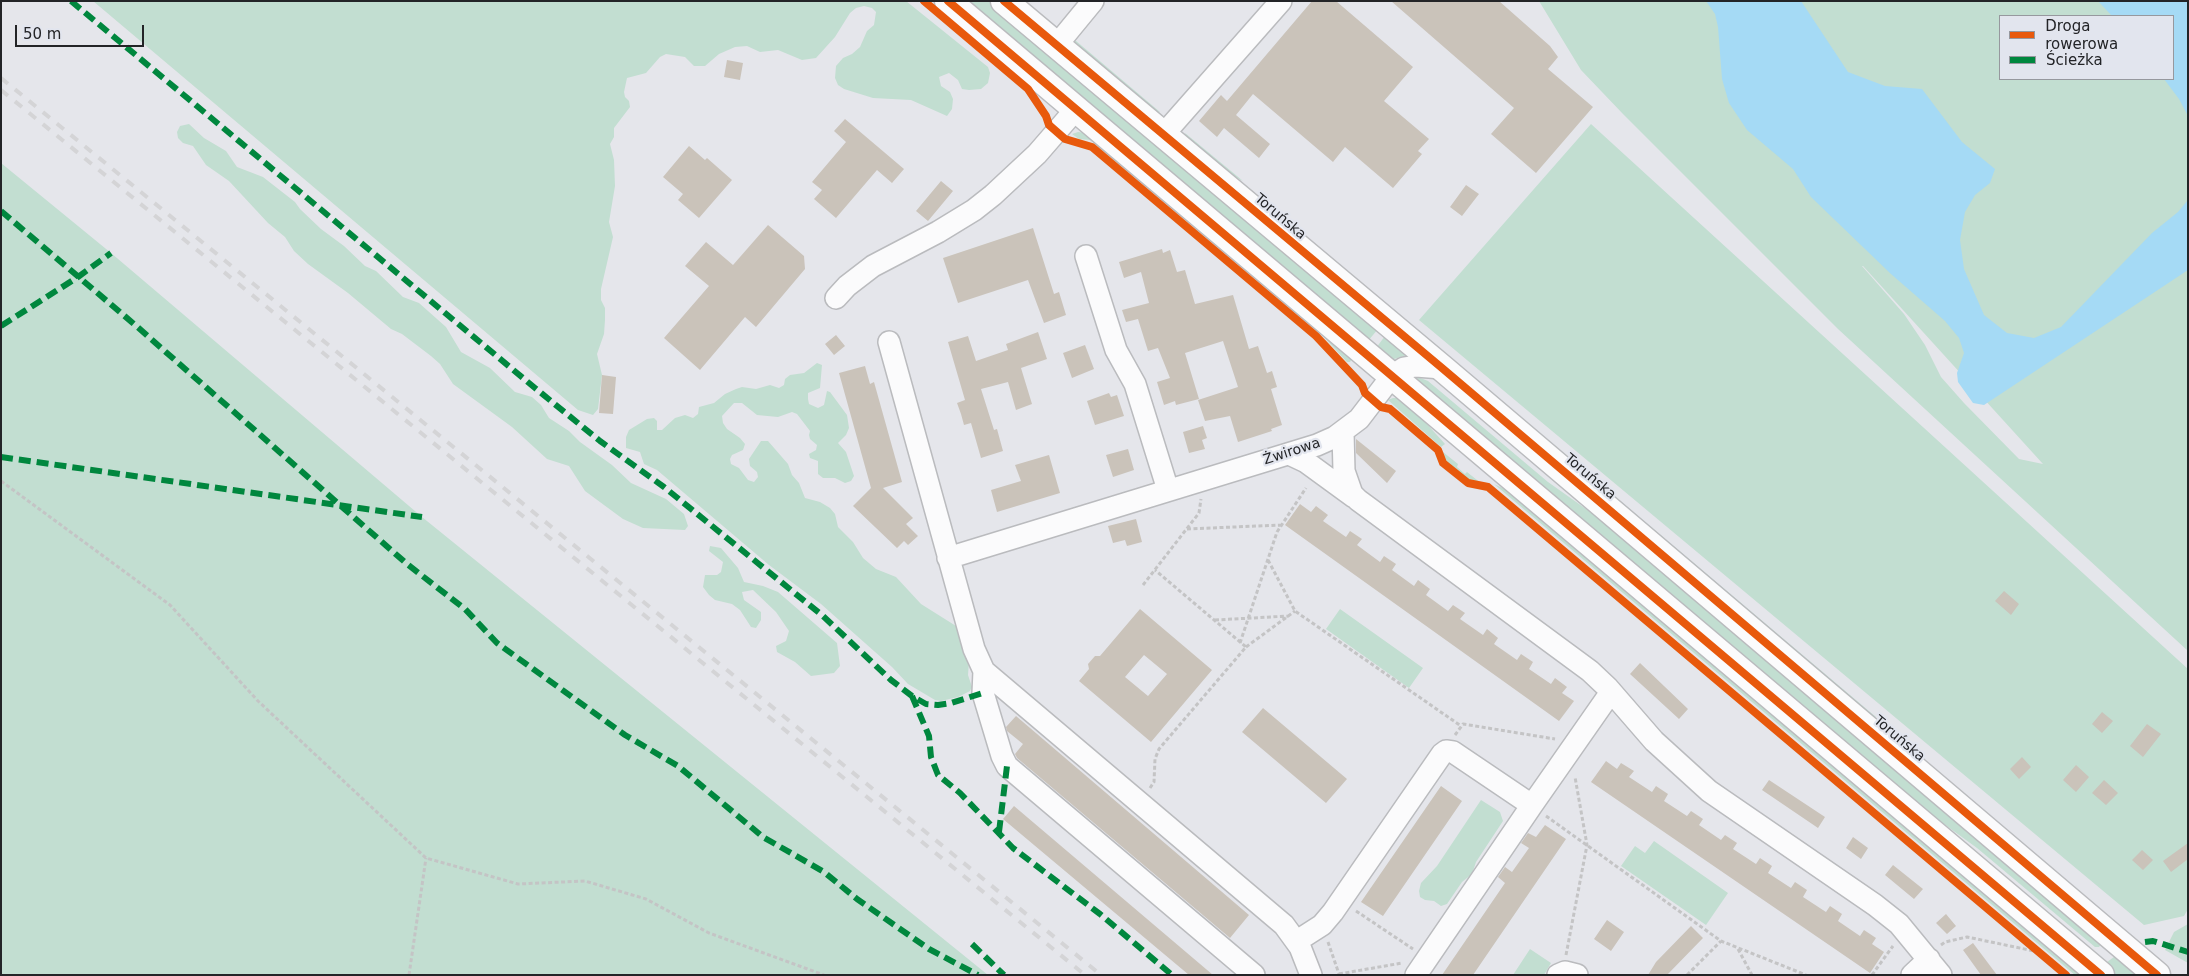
<!DOCTYPE html>
<html>
<head>
<meta charset="utf-8">
<style>
  body { margin:0 }
  #map { position:relative; width:2189px; height:976px; overflow:hidden; background:#e5e6eb; font-family:"DejaVu Sans",sans-serif }
  canvas { display:block }
  .frame { position:absolute; inset:0; border:2px solid #232427; pointer-events:none }
  .legend { position:absolute; left:1999px; top:15px; width:175px; height:65px; box-sizing:border-box; background:#e2e5ee; border:1px solid #96989e; margin:0; padding:6px 9px; list-style:none; font-size:15px; color:#232427 }
  .legend li { display:flex; align-items:center; gap:10px; height:25px }
  .legend b { width:25px; border:1px solid #96989e }
  .scale { position:absolute; left:15px; top:25px; width:129px; height:22px; box-sizing:border-box; border:2px solid #232427; border-top:0; padding-left:6px; font-size:15px; line-height:18px; white-space:nowrap; color:#232427; -webkit-text-stroke:4px #e2e5ee; paint-order:stroke }
</style>
</head>
<body>
<div id="map">
<canvas width="2189" height="976"></canvas>
<div class="frame"></div>
<ul class="legend">
<li><b style="height:6px;background:#e8590c"></b>Droga rowerowa</li>
<li><b style="height:6px;background:#00873e"></b>Ścieżka</li>
</ul>
<div class="scale">50 m</div>
</div>
<script>
const context = document.querySelector('canvas').getContext('2d');
context.lineJoin = 'round';
function fillPath(path, color) {
  context.fillStyle = color;
  context.fill(path, 'evenodd');
}
function poly(rows) {
  const path = new Path2D();
  for (const r of rows) {
    path.moveTo(r[0], r[1]);
    for (let i = 2; i < r.length; i += 2) path.lineTo(r[i], r[i + 1]);
  }
  return path;
}
function strokePath(path, color, width, dash) {
  context.strokeStyle = color;
  context.lineWidth = width;
  context.lineCap = dash ? 'butt' : 'round';
  context.setLineDash(dash || []);
  context.stroke(path);
}
function write(font, color, halo, rows, align = 'center') {
  context.font = font + ' "DejaVu Sans",sans-serif';
  context.lineWidth = 4.5;
  context.setLineDash([]);
  context.textBaseline = 'middle';
  context.strokeStyle = halo;
  context.fillStyle = color;
  for (const [text, x, y, turn = 0] of rows) {
    context.save();
    context.translate(x, y);
    context.rotate((+turn || 0) * Math.PI / 180);
    context.textAlign = isNaN(turn) ? turn : align;
    if (halo) context.strokeText(text, 0, 0);
    context.fillText(text, 0, 0);
    context.restore();
  }
}
fillPath(poly([
  [93,1,906,1,988,67,990,73,988,83,981,89,969,90,962,89,958,80,949,73,939,77,941,86,950,92,953,99,952,109,947,116,911,100,873,98,844,89,838,85,835,78,836,66,843,58,852,54,860,47,867,31,874,25,876,12,872,8,864,6,856,8,850,13,835,37,816,58,802,60,778,50,760,52,747,46,735,47,719,54,705,66,694,66,685,57,666,54,660,57,646,73,627,78,624,92,625,97,629,101,630,107,614,128,614,137,610,144,614,160,615,186,609,222,613,237,601,289,601,300,605,308,605,320,604,334,597,354,602,375,598,409,593,415,578,410],
  [965,1,989,1,1378,329,1368,341],
  [1539,1,2188,1,2188,651,1838,329,1623,114,1581,70],
  [2000,16,2173,16,2173,79,2000,79],
  [1862,266,1863,266,2043,464,2019,459,1964,403,1941,377,1925,345,1904,314],
  [1069,35,1160,112,1153,111,1070,42],
  [189,124,204,138,226,151,237,167,263,177,295,202,300,209,321,229,344,246,365,266,376,271,403,297,419,303,446,327,461,352,490,368,515,392,532,397,541,405,549,418,569,431,580,442,612,465,631,483,666,499,684,514,688,526,685,530,643,528,623,519,585,491,569,466,547,459,512,427,453,384,440,364,431,356,402,334,391,329,348,293,308,264,294,251,285,237,268,223,229,181,206,165,193,146,183,143,178,138,177,132,180,126],
  [1591,124,2188,669,2188,909,2184,916,2144,925,1419,320],
  [1078,132,1087,133,1353,357,1350,362,1347,362,1319,332,1090,140,1079,139,1072,134],
  [1185,133,1243,181,1227,173,1188,141],
  [1,163,111,253,422,517,988,975,1,975],
  [1417,329,1876,717,1874,720,1417,334],
  [1385,336,1407,355,1391,360,1376,348],
  [817,363,822,365,820,388,808,393,808,399,809,404,818,408,824,405,827,391,830,392,847,415,849,428,846,435,838,443,846,452,854,476,851,481,845,483,835,478,823,478,818,474,818,461,810,458,809,454,816,450,817,445,810,439,809,435,810,431,797,414,792,412,778,417,757,415,742,403,734,403,722,416,723,423,727,429,740,438,745,444,743,450,732,455,730,459,731,464,739,468,748,480,754,482,758,477,757,472,750,466,749,459,761,441,768,441,788,464,792,475,799,483,805,498,820,502,830,508,835,514,838,527,853,542,863,558,876,569,896,577,921,604,956,626,969,661,968,675,972,687,970,691,958,697,941,701,935,700,908,684,892,667,821,604,769,565,657,470,644,464,640,452,626,448,626,437,629,430,647,419,654,418,657,421,657,430,662,430,675,418,685,415,693,418,698,414,699,407,714,403,725,394,736,389,742,387,756,389,770,385,779,388,784,385,785,379,790,375,804,373],
  [1413,375,1428,381,1548,482,1620,533,2101,944,2099,947,2095,947,1977,848,1904,795,1411,376],
  [1393,398,1399,398,1408,403,1445,444,1441,447,1388,400],
  [1443,452,1458,464,1457,467,1465,474,1467,472,1482,484,1472,482,1446,461,1442,453],
  [1494,484,1515,494,2085,975,2075,975],
  [710,546,721,548,738,568,744,582,763,586,778,592,837,643,840,666,834,673,811,676,795,662,777,652,776,646,786,641,789,631,776,612,753,590,742,592,744,600,761,612,761,620,756,628,751,627,740,610,732,604,715,600,709,595,703,587,705,575,717,575,721,572,723,562,709,551],
  [1340,609,1423,668,1409,688,1326,629],
  [1481,800,1500,812,1503,821,1476,862,1472,874,1462,882,1447,904,1441,906,1434,901,1425,900,1420,897,1419,891,1421,883,1437,866],
  [1654,841,1728,893,1706,925,1621,866,1635,846,1645,853],
  [2188,924,2188,963,2165,950,2174,932],
  [1530,949,1551,963,1544,975,1513,975],
  [2118,954,2142,975,2115,975,2103,965]
]), '#c2ded1');
fillPath(poly([
  [1706,1,1801,1,1848,72,1885,86,1922,89,1962,142,1995,169,1990,183,1975,195,1965,212,1960,240,1964,269,1984,315,2007,333,2034,338,2061,327,2152,233,2178,212,2188,200,2188,270,1984,405,1973,403,1958,382,1957,373,1964,353,1959,338,1945,321,1891,274,1811,197,1793,169,1747,130,1729,103,1722,79,1718,27,1715,14],
  [2098,1,2188,1,2188,116,2179,99,2164,79,2173,79,2173,16,2112,16]
]), '#a5daf5');
fillPath(poly([
  [1312,1,1336,1,1413,67,1384,101,1429,139,1418,151,1422,154,1393,188,1345,147,1333,162,1253,94,1236,115,1270,144,1259,158,1224,128,1217,137,1199,121,1221,95,1227,101],
  [1391,1,1499,1,1550,46,1558,57,1548,69,1593,107,1536,173,1491,134,1514,108],
  [727,60,743,63,740,80,724,77],
  [845,119,904,169,892,183,877,170,836,218,814,199,822,190,812,182,846,142,834,131],
  [689,146,705,160,707,158,732,180,699,218,678,200,683,194,663,177],
  [941,181,953,191,928,221,916,211],
  [1466,185,1479,194,1462,216,1450,207],
  [768,225,804,256,805,269,756,327,745,317,700,370,664,338,709,286,685,266,706,242,733,265],
  [1033,228,1054,294,1059,292,1066,315,1044,323,1028,280,958,303,943,258],
  [1162,249,1163,253,1170,250,1177,272,1185,270,1195,304,1233,295,1249,349,1258,346,1267,373,1272,371,1277,387,1271,389,1282,425,1271,429,1272,431,1238,442,1230,416,1205,421,1198,400,1238,387,1223,341,1185,353,1199,399,1176,405,1175,401,1164,405,1157,382,1170,378,1158,348,1148,351,1138,319,1126,322,1122,310,1149,303,1141,272,1124,278,1119,262],
  [1038,332,1047,359,1021,368,1032,404,1016,410,1008,382,981,389,994,430,997,429,1003,451,981,458,971,423,964,425,961,414,957,403,965,400,948,342,968,336,976,361,1008,350,1006,344],
  [836,335,845,346,834,355,825,344],
  [1085,345,1094,369,1072,378,1063,353],
  [865,366,870,384,874,382,902,482,883,488,913,518,906,524,918,536,908,545,904,541,897,548,853,506,871,488,839,373],
  [602,375,616,377,613,414,599,413],
  [1109,393,1111,397,1117,395,1124,416,1095,425,1087,401],
  [1203,426,1207,438,1202,440,1205,449,1189,453,1183,432],
  [1356,439,1396,471,1387,483,1356,453],
  [1128,449,1134,470,1113,477,1106,455],
  [1049,455,1060,493,997,512,991,490,1021,481,1015,465],
  [1300,504,1311,512,1316,506,1328,515,1323,521,1346,537,1350,531,1362,539,1357,545,1380,562,1384,556,1396,564,1392,570,1414,586,1418,580,1430,589,1426,595,1448,611,1453,605,1465,613,1460,619,1483,635,1487,629,1498,638,1494,644,1517,660,1521,654,1533,662,1529,669,1551,684,1555,678,1567,687,1562,693,1574,701,1559,721,1285,525],
  [1136,519,1142,542,1127,546,1125,540,1113,543,1108,526],
  [2004,591,2019,604,2011,615,1995,601],
  [1140,609,1212,670,1151,742,1079,681,1089,669,1088,664,1095,656,1100,656],
  [1144,655,1167,674,1148,696,1125,677],
  [1640,663,1688,709,1679,719,1630,674],
  [1263,708,1347,779,1326,803,1242,732],
  [2102,712,2113,721,2102,733,2092,724],
  [1016,716,1249,915,1230,938,1017,758,1015,754,1023,744,1007,731,1006,727],
  [2147,724,2161,734,2143,757,2130,746],
  [2022,757,2031,767,2019,779,2010,769],
  [1606,761,1617,769,1621,763,1634,771,1629,777,1652,792,1656,786,1668,794,1664,801,1687,816,1691,811,1703,819,1699,825,1721,840,1725,835,1737,843,1733,849,1756,864,1760,858,1772,866,1768,873,1791,888,1795,882,1807,890,1803,897,1826,912,1830,906,1842,914,1838,921,1860,936,1864,930,1876,938,1872,944,1884,952,1870,973,1591,782],
  [2076,765,2089,777,2076,792,2063,780],
  [1769,780,1825,817,1818,828,1762,790],
  [2104,780,2118,793,2106,805,2092,793],
  [1441,786,1462,801,1383,916,1361,902],
  [1014,806,1213,975,1189,975,1003,819],
  [1545,825,1566,839,1473,975,1442,975,1505,883,1498,877,1505,867,1512,872,1529,848,1521,843,1528,833,1536,837],
  [1853,837,1868,848,1861,859,1846,848],
  [2188,843,2188,859,2171,872,2163,861],
  [2142,850,2153,860,2143,870,2132,860],
  [1893,865,1923,889,1914,899,1885,875],
  [1946,914,1956,926,1947,934,1936,923],
  [1607,920,1624,932,1611,951,1594,939],
  [1691,926,1703,938,1667,975,1648,975,1656,962],
  [1973,943,1997,975,1981,975,1963,950]
]), '#cac3ba');
const minor = poly([
  [1056,46,1093,1],
  [1163,135,1281,1],
  [1086,256,1116,350,1135,384,1168,490],
  [836,298,847,286,873,266,938,232,974,210,993,195,1037,154,1076,109],
  [889,342,974,649,984,671,1284,925,1300,947,1311,975],
  [1343,432,1344,471,1352,494,1358,500,1590,671,1608,688,1654,741,1709,791,1875,905,1899,924,1941,975],
  [1289,454,1306,462,1354,497],
  [948,558,1317,445,1335,437,1359,419,1392,376,1404,368,1416,366,1442,368],
  [984,671,983,693,1002,756,1007,766,1254,975],
  [1530,808,1611,692],
  [1297,941,1322,925,1333,912,1442,754,1446,751,1453,752,1530,804,1530,808,1416,975],
  [1558,975,1565,972,1577,975],
  [1912,975,1929,959]
]);
const major = poly([
  [948,1,2101,975],
  [1004,1,1442,368,2157,975]
]);
strokePath(minor, '#babbbe', 24);
strokePath(major, '#babbbe', 29);
strokePath(poly([
  [1,481,170,605,258,701,426,858,518,884,585,881,646,899,709,933,824,975],
  [1187,529,1281,525],
  [1268,560,1295,611,1461,726],
  [1143,585,1199,513,1201,499],
  [1215,620,1289,616],
  [1240,643,1277,532,1306,488],
  [1246,647,1295,611],
  [1455,735,1463,724,1555,739],
  [1150,788,1154,782,1155,759,1159,749,1246,647,1155,570],
  [1546,816,1721,941,1806,975],
  [1356,911,1413,949],
  [1328,942,1339,974],
  [1941,945,1945,942,1967,937,2039,952],
  [1738,949,1752,975],
  [1566,955,1587,845,1575,777],
  [1339,974,1402,963],
  [409,975,426,858],
  [1687,975,1721,941],
  [1872,975,1893,946]
]), '#c4c4c5', 3, [4, 2.5]);
strokePath(minor, '#fbfbfc', 21);
strokePath(major, '#fbfbfc', 26);
strokePath(poly([
  [1,78,1101,975],
  [1,90,1085,975]
]), '#d4d4d6', 4, [9, 9]);
strokePath(poly([
  [71,1,535,388,600,441,664,487,823,616,891,680,912,696,926,704,938,705,951,703,983,693],
  [1,211,134,324,407,564,465,609,497,643,625,735,678,766,763,837,824,872,857,899,929,949,978,975],
  [1,326,78,277,111,253],
  [1,457,422,517],
  [912,696,929,736,931,757,938,775,960,793,1013,848,1100,914,1172,975],
  [999,832,1007,766],
  [2145,942,2153,941,2188,952],
  [972,944,1004,975]
]), '#00873e', 6, [12, 6]);
strokePath(poly([
  [924,1,1028,89,1046,116,1049,125,1065,139,1092,147,1316,336,1362,385,1365,393,1381,407,1390,409,1438,450,1443,463,1468,483,1488,487,2066,975],
  [948,1,2101,975],
  [1004,1,1442,368,2157,975]
]), '#e8590c', 8);
write('14px', '#232427', '#e2e5ee', [
  ["Toruńska",1280,217,40],
  ["Żwirowa",1292,452,-18],
  ["Toruńska",1590,477,40],
  ["Toruńska",1899,739,40]
]);
</script>
</body>
</html>
